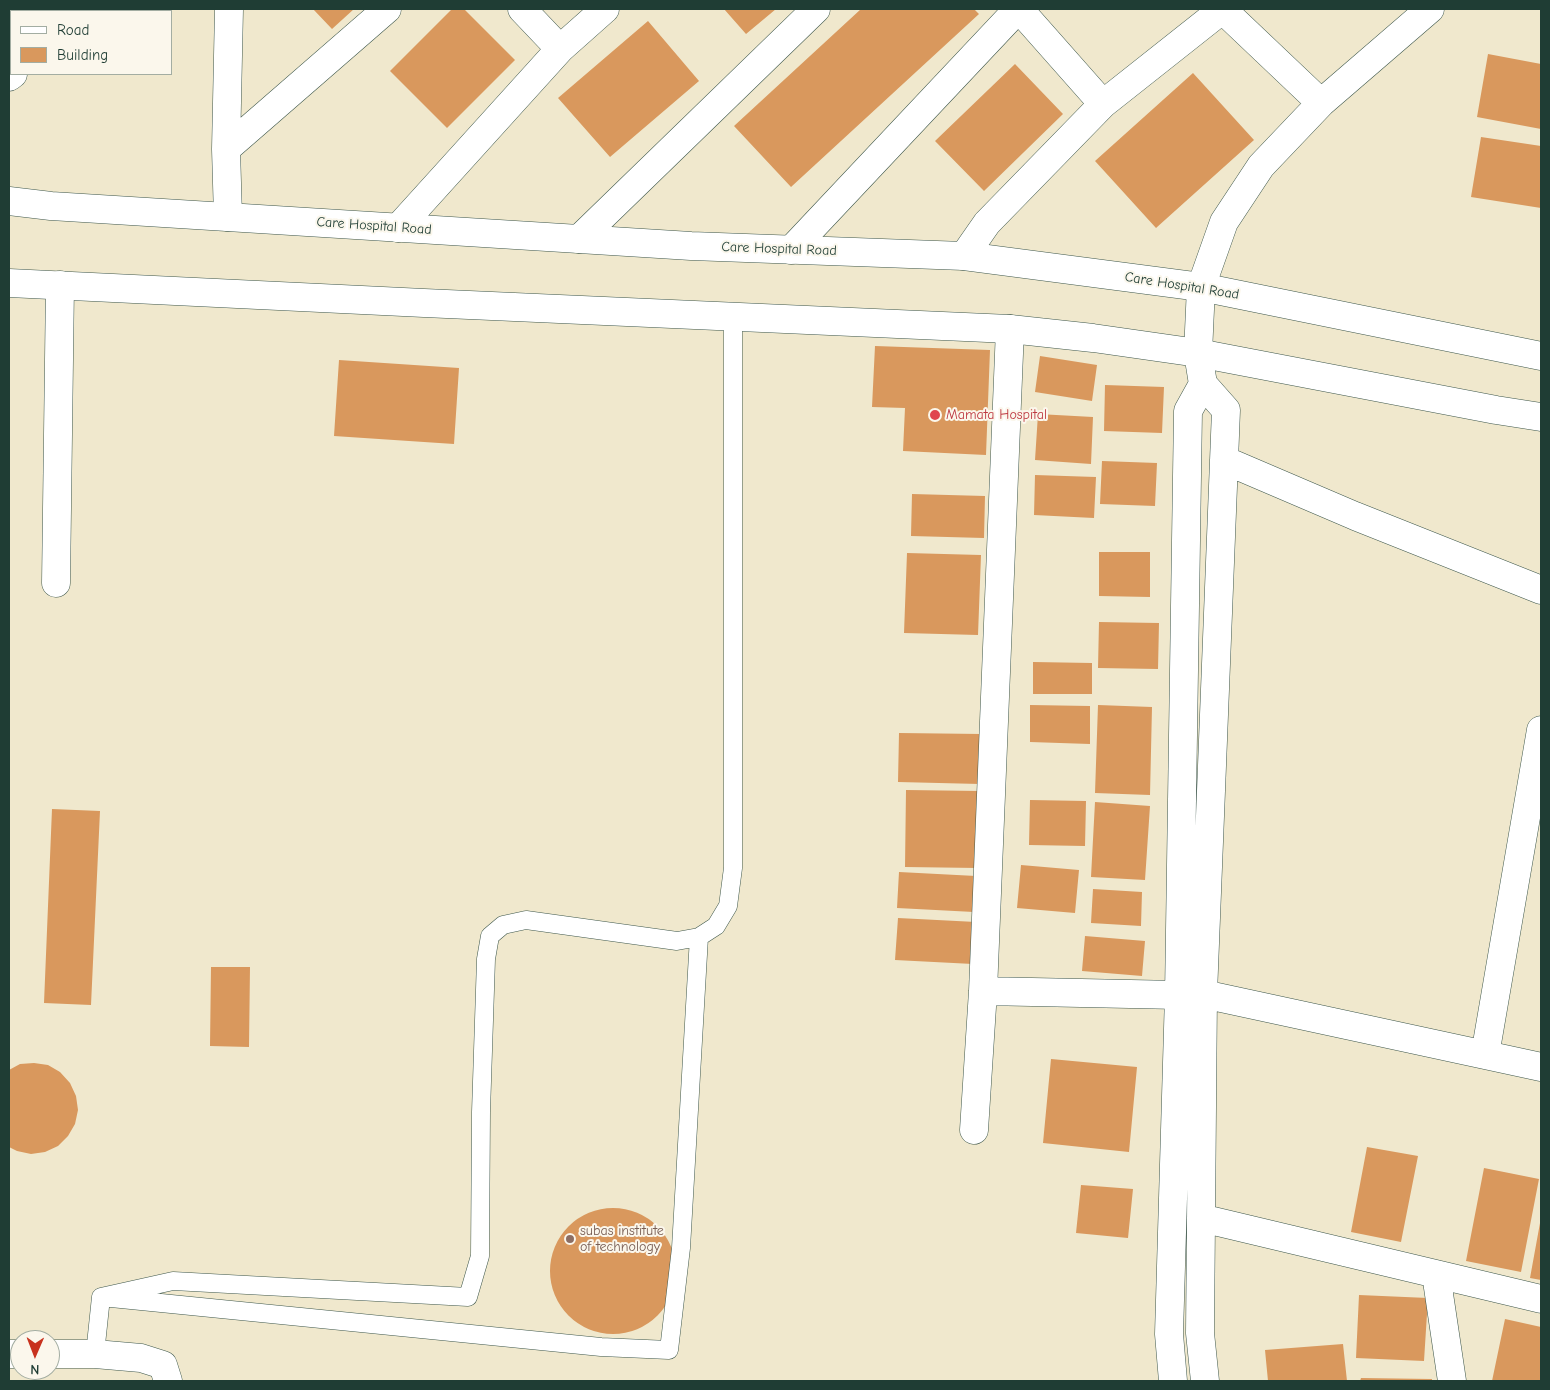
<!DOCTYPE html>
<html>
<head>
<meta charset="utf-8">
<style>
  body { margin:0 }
  #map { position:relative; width:1550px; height:1390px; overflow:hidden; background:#f0e8cd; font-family:"Comic Neue",sans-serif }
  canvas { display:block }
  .frame { position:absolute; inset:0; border:10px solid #1f3d34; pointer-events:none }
  .legend { position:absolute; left:10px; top:10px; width:162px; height:65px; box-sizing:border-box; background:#fbf7ec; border:1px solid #a3ada2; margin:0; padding:6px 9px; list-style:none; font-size:15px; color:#1f3d34 }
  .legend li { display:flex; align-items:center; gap:10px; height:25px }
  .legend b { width:25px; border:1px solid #a3ada2 }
  .north { position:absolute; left:10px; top:1330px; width:50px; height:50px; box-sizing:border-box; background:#fbf7ec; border:1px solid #a3ada2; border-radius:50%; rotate:181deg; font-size:14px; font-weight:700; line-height:20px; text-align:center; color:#1f3d34 }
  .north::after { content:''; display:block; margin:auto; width:18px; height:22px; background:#c8321e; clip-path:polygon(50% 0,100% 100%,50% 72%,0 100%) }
</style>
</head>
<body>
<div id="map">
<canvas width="1550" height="1390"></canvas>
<div class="frame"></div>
<ul class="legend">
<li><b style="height:6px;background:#fff"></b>Road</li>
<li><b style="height:14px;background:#d9985d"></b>Building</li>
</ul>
<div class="north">N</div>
</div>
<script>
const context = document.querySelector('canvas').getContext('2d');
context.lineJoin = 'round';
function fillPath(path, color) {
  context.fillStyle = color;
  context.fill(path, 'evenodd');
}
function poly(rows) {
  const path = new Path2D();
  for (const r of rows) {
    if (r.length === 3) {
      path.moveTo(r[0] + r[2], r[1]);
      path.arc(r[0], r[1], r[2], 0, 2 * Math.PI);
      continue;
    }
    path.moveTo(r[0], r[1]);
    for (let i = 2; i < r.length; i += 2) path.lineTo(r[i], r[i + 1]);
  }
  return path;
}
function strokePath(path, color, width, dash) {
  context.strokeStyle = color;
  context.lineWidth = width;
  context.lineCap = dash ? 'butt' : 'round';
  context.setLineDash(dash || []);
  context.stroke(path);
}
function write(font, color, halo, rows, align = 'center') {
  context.font = font + ' "Comic Neue",sans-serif';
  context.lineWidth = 4;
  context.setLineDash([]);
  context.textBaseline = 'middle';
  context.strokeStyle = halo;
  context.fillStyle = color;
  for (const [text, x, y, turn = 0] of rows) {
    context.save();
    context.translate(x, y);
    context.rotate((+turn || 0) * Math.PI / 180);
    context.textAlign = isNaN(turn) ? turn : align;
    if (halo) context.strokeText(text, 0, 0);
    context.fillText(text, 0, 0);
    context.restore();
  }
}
fillPath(poly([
  [313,9,354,9,332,29],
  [452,9,464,9,515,60,447,128,390,71],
  [724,9,776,9,746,34],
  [861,9,974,9,979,14,791,187,734,126],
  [648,21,699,81,610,157,558,98],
  [9,29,11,32,11,48,9,50],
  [1488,54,1541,64,1541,129,1477,117],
  [1015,64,1063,114,984,191,935,141],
  [1193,73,1254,140,1156,228,1095,161],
  [1481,137,1541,146,1541,208,1471,197],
  [875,346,990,350,986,455,903,451,905,408,872,407],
  [1040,356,1097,365,1092,401,1035,392],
  [339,360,459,368,454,444,334,436],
  [1105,385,1164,387,1162,433,1104,431],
  [1038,414,1093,417,1091,464,1035,460],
  [1102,461,1157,463,1155,506,1100,504],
  [1035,475,1096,477,1094,518,1034,515],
  [912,494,985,496,984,538,911,536],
  [1099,552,1150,552,1150,597,1099,596],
  [907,553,981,555,978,635,904,633],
  [1099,622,1159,623,1158,669,1098,668],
  [1033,662,1092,663,1092,694,1033,694],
  [1030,705,1090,706,1090,744,1030,742],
  [1098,705,1152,707,1150,795,1095,793],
  [899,733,982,734,980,784,898,782],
  [906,790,980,791,978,868,905,867],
  [1030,800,1086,801,1085,846,1029,845],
  [1095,802,1150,806,1145,880,1091,877],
  [52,809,100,811,91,1005,44,1003],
  [1021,865,1079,870,1075,913,1017,908],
  [899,872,976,876,974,912,897,908],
  [1093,889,1142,892,1141,926,1091,923],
  [898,918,976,922,973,964,895,960],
  [1085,936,1145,941,1142,976,1082,971],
  [211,967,250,967,249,1047,210,1046],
  [1051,1059,1137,1067,1129,1152,1043,1143],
  [34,1063,48,1065,60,1072,70,1083,76,1096,78,1110,75,1124,68,1136,58,1146,45,1152,31,1154,17,1151,9,1147,9,1070,20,1064],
  [1367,1147,1418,1156,1401,1242,1351,1232],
  [1484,1168,1539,1179,1521,1272,1466,1261],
  [1081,1185,1133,1189,1128,1238,1076,1233],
  [613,1271,63],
  [1540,1223,1541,1223,1541,1280,1530,1278],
  [1359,1295,1428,1298,1424,1361,1356,1358],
  [1505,1319,1541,1327,1541,1381,1492,1381],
  [1343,1344,1347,1381,1268,1381,1265,1350],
  [1361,1378,1432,1379,1432,1381,1360,1381]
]), '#d9985d');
const service = poly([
  [101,1297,173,1281,468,1297,480,1256,481,1112,486,959,490,936,503,925,526,920,677,941,699,937,716,926,728,906,733,868,733,317],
  [95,1354,101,1297,601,1347,669,1350,681,1248,699,937]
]);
const minor = poly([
  [33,9,35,11],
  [522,9,560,49],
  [1019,9,1103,104],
  [1222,9,1321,103],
  [83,11,86,9],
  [9,77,13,74],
  [226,149,387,9],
  [228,217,226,149,229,9],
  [398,228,560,49,605,9],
  [579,239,816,9],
  [791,250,1018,9],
  [964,256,987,223,1103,104,1223,9],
  [1224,460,1355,516,1541,590],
  [56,583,60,285],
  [983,991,1179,995],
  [1203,994,1541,1067],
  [1485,1055,1541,730],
  [974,1130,983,991,1010,329],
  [1201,1218,1541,1299],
  [1436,1274,1452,1381],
  [9,1354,20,1354],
  [50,1354,95,1354,141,1358,163,1365,168,1381],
  [1173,1381,1169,1334,1179,995,1188,411,1203,384],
  [1205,1381,1200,1333,1203,994,1226,410,1203,384,1198,353,1201,287,1224,222,1261,166,1321,103,1430,9]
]);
const tertiary = poly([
  [9,201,51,206,691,246,964,256,1201,287,1541,356],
  [9,283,424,303,1010,329,1093,338,1198,353,1496,410,1541,417]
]);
strokePath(service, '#3e574b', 19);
strokePath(minor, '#3e574b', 29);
strokePath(tertiary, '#3e574b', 29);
strokePath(service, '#fff', 18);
strokePath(minor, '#fff', 28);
strokePath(tertiary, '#fff', 28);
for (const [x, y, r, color] of [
  [935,415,6,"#e0444e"],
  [570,1239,5,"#8d6e63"]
]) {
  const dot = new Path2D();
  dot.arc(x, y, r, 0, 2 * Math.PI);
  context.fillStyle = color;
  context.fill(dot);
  strokePath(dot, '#fbf7ec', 2);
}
write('14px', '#1f3d34', '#fbf7ec', [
  ["Care Hospital Road",374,226,4],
  ["Care Hospital Road",779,249,2],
  ["Care Hospital Road",1182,286,9]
]);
write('14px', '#be3a42', '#fbf7ec', [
  ["Mamata Hospital",946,415]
], 'left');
write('14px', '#785e54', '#fbf7ec', [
  ["subas institute",580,1231],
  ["of technology",580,1247]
], 'left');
</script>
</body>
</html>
